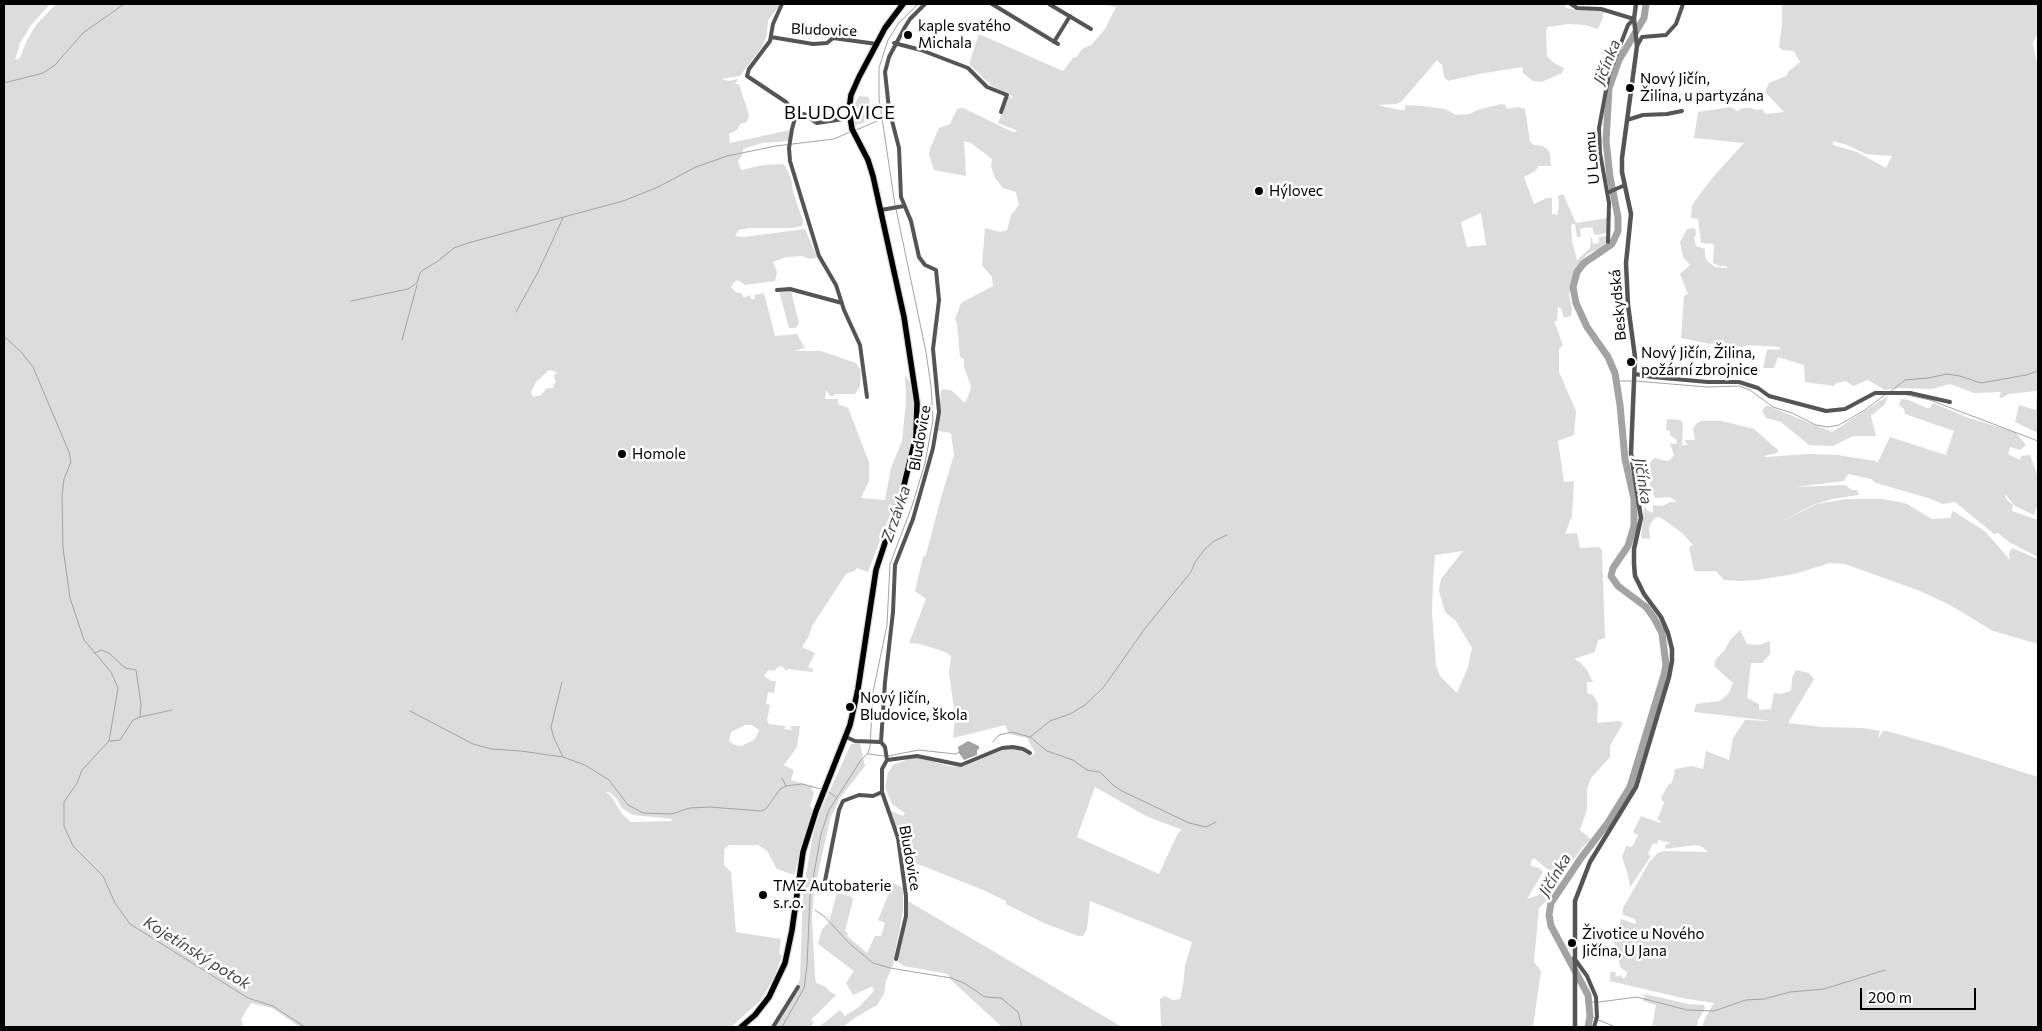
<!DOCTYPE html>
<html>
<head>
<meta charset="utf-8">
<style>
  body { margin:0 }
  #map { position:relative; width:2042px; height:1031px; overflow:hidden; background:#fff; font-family:Commissioner,sans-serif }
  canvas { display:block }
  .frame { position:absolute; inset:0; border:5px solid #000; pointer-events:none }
  .scale { position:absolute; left:1860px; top:988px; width:116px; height:22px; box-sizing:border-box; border:2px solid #000; border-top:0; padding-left:6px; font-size:15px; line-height:18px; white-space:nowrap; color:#000; -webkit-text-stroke:4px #fff; paint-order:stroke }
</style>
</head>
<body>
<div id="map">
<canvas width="2042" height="1031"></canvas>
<div class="frame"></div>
<div class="scale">200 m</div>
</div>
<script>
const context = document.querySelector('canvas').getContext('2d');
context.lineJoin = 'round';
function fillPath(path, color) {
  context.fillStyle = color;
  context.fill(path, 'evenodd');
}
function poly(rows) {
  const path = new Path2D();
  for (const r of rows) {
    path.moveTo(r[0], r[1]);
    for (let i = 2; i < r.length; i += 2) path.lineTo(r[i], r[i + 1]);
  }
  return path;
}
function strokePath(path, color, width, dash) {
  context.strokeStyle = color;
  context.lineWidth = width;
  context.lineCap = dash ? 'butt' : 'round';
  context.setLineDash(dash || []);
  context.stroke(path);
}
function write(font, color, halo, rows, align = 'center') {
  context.font = font + ' Commissioner,sans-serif';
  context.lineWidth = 5;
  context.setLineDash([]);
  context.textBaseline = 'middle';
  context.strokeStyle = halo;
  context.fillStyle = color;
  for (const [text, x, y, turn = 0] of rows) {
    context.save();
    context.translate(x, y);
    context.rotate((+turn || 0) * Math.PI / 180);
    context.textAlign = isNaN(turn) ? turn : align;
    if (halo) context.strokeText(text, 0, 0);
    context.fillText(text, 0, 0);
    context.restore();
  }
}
fillPath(poly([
  [4,4,50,4,31,25,20,43,15,60,20,58,27,40,36,25,56,4,781,4,768,20,767,35,762,47,740,76,721,79,729,81,738,79,735,84,739,84,749,115,747,122,740,124,737,130,729,134,730,143,790,130,789,141,762,143,743,149,742,156,738,161,741,170,763,165,784,164,791,178,793,192,803,221,802,226,793,228,749,228,739,230,735,236,744,237,805,229,817,256,816,258,810,259,802,256,786,257,773,262,777,272,775,281,745,285,738,280,734,282,731,287,735,292,741,293,744,298,750,295,751,299,755,299,754,295,764,293,775,336,797,334,805,348,794,351,821,351,856,363,861,370,860,386,855,394,834,394,834,396,830,396,826,390,825,399,838,399,838,404,848,408,869,462,869,481,861,498,885,500,891,468,902,441,906,402,905,375,912,386,915,409,913,435,898,493,868,572,857,568,854,571,846,574,812,626,809,636,802,647,815,653,808,667,813,669,813,672,788,669,786,671,782,666,776,668,775,671,768,670,764,676,771,681,776,681,774,693,768,692,766,704,770,705,767,720,769,724,785,726,784,729,792,730,790,726,800,726,797,747,784,765,794,770,791,780,812,786,812,790,814,793,810,806,812,808,811,815,794,875,777,869,767,851,758,845,729,845,724,850,724,865,731,872,736,932,781,939,779,953,782,956,774,978,760,1001,731,1027,300,1027,272,1008,251,1003,241,1019,244,1027,4,1027],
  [549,370,557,372,554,376,556,382,553,385,554,388,547,388,541,395,533,397,531,392,536,382],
  [745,725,752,725,759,730,758,733,754,740,741,746,735,745,729,741,731,732],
  [606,792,609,792,616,798,622,808,633,815,672,819,671,821,631,822,622,814,611,796],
  [1100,4,1551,4,1564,5,1567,8,1577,10,1596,9,1604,11,1602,20,1598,29,1585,25,1569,24,1547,27,1546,32,1547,56,1554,63,1564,68,1562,73,1551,78,1541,82,1533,81,1523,73,1522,67,1479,74,1448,81,1444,77,1442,65,1437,60,1402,101,1397,104,1377,105,1400,110,1404,110,1406,105,1423,106,1445,109,1456,115,1470,114,1477,110,1501,104,1505,105,1507,109,1517,107,1525,109,1530,142,1534,145,1543,146,1548,150,1550,154,1551,166,1539,166,1535,171,1524,177,1534,204,1547,198,1552,198,1552,214,1557,215,1559,208,1558,196,1563,194,1576,223,1608,218,1607,233,1598,235,1594,234,1593,229,1590,227,1580,229,1581,237,1577,237,1575,224,1571,225,1572,241,1577,260,1590,248,1591,238,1592,238,1593,244,1599,243,1599,237,1607,236,1608,243,1605,247,1589,253,1582,260,1569,294,1572,309,1571,316,1564,318,1561,308,1558,307,1557,321,1554,321,1563,345,1559,349,1559,372,1576,411,1574,435,1558,441,1564,482,1574,481,1572,516,1565,534,1577,533,1580,548,1599,547,1602,550,1605,638,1598,640,1595,652,1574,659,1581,663,1587,670,1593,682,1587,682,1587,693,1593,695,1598,704,1597,723,1618,721,1623,723,1610,746,1610,757,1591,778,1587,789,1587,809,1580,830,1591,839,1582,848,1559,879,1534,858,1531,861,1531,866,1539,868,1543,872,1527,899,1545,893,1554,878,1556,883,1549,898,1539,908,1534,962,1541,971,1533,1027,1161,1027,1160,999,1165,996,1173,1000,1180,999,1183,986,1185,966,1192,942,1090,901,1087,929,1083,936,1078,936,1044,923,1006,904,1006,901,983,890,903,858,900,838,891,811,903,816,905,813,892,804,885,787,888,773,893,765,911,758,919,758,949,766,962,767,1005,749,1016,749,1032,756,1035,753,1027,738,1009,734,1005,725,953,738,955,716,949,673,951,656,945,652,920,644,909,643,926,599,915,591,923,557,926,555,940,501,954,455,951,433,938,431,941,391,943,389,951,390,965,403,969,394,971,386,964,367,964,359,960,357,957,324,955,319,961,303,993,286,992,277,982,265,985,228,1000,232,1007,230,1011,215,1019,205,1016,192,1003,188,995,178,991,166,992,159,971,143,964,141,966,176,934,170,929,155,930,148,939,128,950,124,957,109,963,108,1013,132,1018,131,998,123,1008,97,1013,98,1012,96,992,86,969,64,979,34,1063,71,1074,57,1076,58,1082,49,1091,45,1105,29,1116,7],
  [1481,213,1486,245,1467,247,1461,222],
  [1463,551,1441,579,1439,591,1445,612,1456,621,1472,648,1468,667,1457,693,1440,676,1436,665,1432,613,1433,580,1435,555],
  [1095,787,1146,816,1182,830,1178,833,1159,874,1077,837],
  [1782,4,2038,4,2038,32,2033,43,2038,69,2038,109,2037,110,2038,112,2038,381,2026,385,2038,381,2038,433,2015,422,2019,405,2036,410,2037,391,2008,394,2002,398,1999,397,2001,392,1974,393,1950,384,1932,389,1899,388,1885,390,1868,380,1853,386,1846,381,1836,383,1834,386,1805,382,1804,365,1778,357,1774,368,1763,368,1767,350,1770,349,1779,350,1780,347,1748,345,1742,347,1722,342,1710,344,1681,338,1684,296,1688,294,1680,274,1690,265,1683,257,1680,242,1687,229,1694,228,1697,232,1694,238,1696,246,1705,249,1705,256,1707,261,1715,267,1727,268,1727,266,1719,266,1713,263,1714,244,1701,243,1698,219,1691,218,1692,205,1713,177,1744,143,1694,138,1698,112,1731,107,1737,111,1743,108,1752,108,1755,110,1762,109,1766,114,1784,112,1765,92,1769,83,1786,76,1789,71,1800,62,1794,51,1782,50,1779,47,1782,24],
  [1833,141,1847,145,1866,154,1892,156,1886,168,1857,152,1833,145],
  [859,96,869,97,870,110,864,123,855,125,854,106],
  [779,291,791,291,799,323,796,328,789,328],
  [1888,396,1885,404,1871,416,1876,436,1853,436,1833,446,1809,445,1781,422,1766,418,1762,411,1766,405,1832,432],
  [1901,399,1909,400,1927,408,1930,408,1933,403,1969,418,2015,432,2018,435,2026,445,2020,450,2010,447,2008,454,2020,460,2021,456,2030,455,2038,477,2038,503,2034,515,2015,506,2005,494,2006,499,2013,505,2012,511,2038,520,2038,557,2009,542,1998,533,1994,534,1955,502,1943,504,1928,498,1876,483,1871,479,1848,474,1844,481,1795,487,1845,485,1852,490,1857,490,1859,495,1832,499,1813,505,1778,523,1817,504,1846,499,1881,499,1895,501,1907,504,1932,519,1950,518,1953,511,1986,532,2010,560,2009,553,2012,548,2038,559,2038,644,1993,631,1950,605,1920,591,1845,564,1830,563,1794,574,1757,580,1740,581,1724,580,1716,571,1694,571,1689,547,1693,545,1682,533,1663,519,1659,517,1655,518,1651,523,1649,527,1650,539,1641,538,1644,507,1651,513,1653,512,1653,505,1663,506,1670,502,1677,502,1670,497,1655,498,1650,485,1650,463,1654,458,1667,461,1670,460,1674,455,1670,443,1676,444,1677,440,1670,435,1670,431,1666,430,1667,419,1681,420,1683,424,1682,445,1688,445,1684,440,1695,440,1693,429,1696,424,1701,421,1722,421,1754,429,1778,450,1777,453,1764,456,1767,457,1808,454,1837,455,1875,461,1880,464,1878,462,1890,437,1949,456,1946,454,1954,431,1905,414,1904,409,1899,405],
  [1740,630,1747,644,1759,645,1770,641,1770,654,1762,663,1751,663,1747,698,1759,704,1759,710,1771,709,1774,693,1781,694,1791,691,1792,678,1796,670,1809,673,1814,679,1788,723,1822,727,1863,728,1880,731,1878,739,1883,731,1887,731,1944,747,2038,777,2038,1027,1702,1027,1706,1016,1714,1003,1682,998,1610,981,1610,972,1616,972,1615,974,1618,977,1620,975,1624,979,1627,974,1627,972,1621,968,1618,960,1619,953,1614,943,1621,919,1636,924,1635,919,1623,915,1623,908,1650,861,1658,853,1663,851,1708,852,1702,847,1696,845,1665,849,1665,845,1671,843,1658,840,1657,844,1653,843,1648,854,1651,856,1631,886,1630,886,1628,875,1622,857,1626,846,1632,847,1638,835,1633,832,1641,816,1660,823,1661,821,1657,820,1664,803,1661,798,1668,785,1672,783,1675,769,1692,766,1703,769,1706,751,1729,760,1733,738,1745,720,1772,721,1694,712,1696,704,1720,701,1729,693,1733,683,1714,666,1716,659,1724,651,1730,640],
  [860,743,865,766,840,798,830,819,814,892,812,916,815,977,816,983,826,987,829,991,836,995,811,1020,814,1022,811,1027,772,1027,792,996,800,979,803,891,813,835,820,812,851,744],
  [893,883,903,888,903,911,894,958,894,963,886,981,884,994,877,1005,853,1019,843,1027,819,1027,840,1010,845,1016,860,1006,873,992,874,988,871,987,853,995,846,983,854,971,818,944,822,929,829,922,837,893,852,897,853,900,845,931,848,933,847,936,867,953,875,936,881,936,885,923,878,920],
  [908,901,981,944,1122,1027,1002,1027,950,979,948,974,904,966,898,962,898,953,907,919],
  [1645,994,1688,1004,1704,1005,1705,1009,1698,1020,1697,1027,1652,1027,1656,1005,1643,1001]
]), '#dcdcdc');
fillPath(poly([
  [968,741,979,746,979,749,977,750,977,755,964,760,959,753,958,747]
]), '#a3a3a3');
strokePath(poly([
  [4,83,43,73,55,65,83,33,124,4],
  [856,130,882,119],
  [895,205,879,98,879,68,888,40,898,24,918,4],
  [351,301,408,289,417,283,420,273,423,270,438,261,454,248,468,243,623,201,656,188,696,167,727,156,776,146,834,139,850,132],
  [516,312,537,274,563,218],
  [4,336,22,353,33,367,69,452,71,462,64,479,62,495,63,548,70,598,84,640,111,672,118,688,109,741,82,770,77,783,64,802,64,826,73,846,103,876,115,903,130,924,248,998,273,1006,305,1027],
  [402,340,417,285],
  [1617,381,1631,381],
  [1635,381,1707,387,1739,386,1750,390,1773,407,1792,413,1816,425,1828,427,1839,425,1865,410,1886,394],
  [1890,392,1905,380,1928,378,1947,374,1960,376,1981,383,2026,375,2038,371],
  [1907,395,1930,400,2038,441],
  [95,653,101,650,109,653,125,668,136,670,141,704,140,717],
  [562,682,551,727,554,738,563,757],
  [410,711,473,744,492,749,521,751,563,757,585,765,609,780,628,805,643,813,671,814,690,808,710,807,761,811,766,809,780,789,786,786,802,784,821,789],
  [1030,737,1047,751,1073,760,1087,770,1100,772,1114,786,1122,791,1189,823,1206,827,1216,822],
  [110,741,120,740,133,720,140,717,172,710],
  [993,742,999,735,1012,732,1030,737,1050,721,1070,714,1085,705,1103,688,1146,627,1191,572,1195,562,1205,549,1214,541,1227,535],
  [868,754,884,756],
  [888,756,919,750,955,754,960,752],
  [782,778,786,786],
  [827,791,836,797],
  [815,910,825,917,849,943,873,963,890,968,951,978,964,983,985,997,1001,998,1018,1012,1022,1027],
  [1590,1002,1595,1002],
  [1599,1002,1637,997,1687,1010,1714,1011,1746,1000,1764,999,1790,992,1824,989,1885,970],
  [1590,1016,1595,1018],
  [1598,1020,1616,1027],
  [782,1027,804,988,807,966,810,896,821,834,829,810,861,760,868,753,870,747,873,692,887,625,890,564,912,506,925,463,933,420,931,386,926,352,896,209]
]), '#a3a3a3', 1);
strokePath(poly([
  [1588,1027,1590,1016,1588,995,1551,926,1549,915,1551,903,1581,858,1607,824,1630,787,1664,675,1666,665,1662,633,1654,618,1646,607,1618,586,1611,576,1613,568,1628,546,1634,526,1634,499,1625,459,1620,405,1615,373,1608,357,1587,327,1576,303,1573,287,1577,272,1584,263,1612,244,1618,231,1618,217,1610,177,1606,141,1609,88,1619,60,1644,18,1646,4]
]), '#a3a3a3', 7);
const primary = poly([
  [741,1027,755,1015,769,997,785,963,792,930,803,852,816,811,850,725,858,689,876,570,904,485,916,436,917,403,904,317,873,176,868,160,852,129,849,110,851,95,859,77,885,28,903,4]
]);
strokePath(primary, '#dbdbdb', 8);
strokePath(poly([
  [782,4,773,24,770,41,749,69,747,76,786,102,796,115],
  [992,4,1058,44],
  [1049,4,1091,29],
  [1571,4,1577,8,1601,9,1634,19],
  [771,37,813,44,827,43,833,38,877,44],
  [1054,42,1070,16],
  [894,43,921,50,968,68,987,87,1007,95,1001,112],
  [1637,46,1642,37,1666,35,1676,24,1683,4],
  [796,115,792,129,789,148,790,161,819,256,836,285,844,310,860,345,867,397],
  [796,115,804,114,817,123,850,118],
  [1627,120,1643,115,1667,114,1682,111],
  [1607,193,1625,185],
  [881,210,904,206],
  [1608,242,1609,203,1600,153,1599,128,1609,74,1628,25,1634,19],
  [777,290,790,289,842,303],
  [1635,374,1652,377,1708,382,1739,382,1758,388,1769,396,1826,411,1845,409,1875,393,1910,393,1950,402],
  [846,737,855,741,881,742],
  [887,760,917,756,961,765,1002,748,1013,747,1023,749,1030,753],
  [824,886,839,810,843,801,859,795,873,796,882,792],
  [1574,958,1587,976,1596,997,1597,1017,1594,1027],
  [896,959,906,916,906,896,898,838,882,792,882,769,887,760,885,747,881,742,885,682,893,612,895,565,913,519,928,466,933,448,939,412,933,349,939,300,936,270,925,265,919,257,911,221,901,197,899,148,889,109,885,72,889,57,905,27,910,19,925,4],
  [773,1027,798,987]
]), '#555', 4);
strokePath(poly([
  [1575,1027,1575,901,1590,862,1636,787,1669,677,1672,661,1672,649,1668,633,1661,617,1644,594,1635,576,1634,564,1634,549,1641,518,1631,453,1635,357,1628,305,1626,263,1631,214,1622,172,1622,158,1637,46,1634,19,1636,4]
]), '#555', 4.5);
strokePath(primary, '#000', 5.5);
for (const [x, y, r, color] of [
  [908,35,5,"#000"],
  [1630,88,5,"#000"],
  [1259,191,5,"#000"],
  [1631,362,5,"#000"],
  [622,454,5,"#000"],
  [850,707,5,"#000"],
  [763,895,5,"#000"],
  [1572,943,5,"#000"]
]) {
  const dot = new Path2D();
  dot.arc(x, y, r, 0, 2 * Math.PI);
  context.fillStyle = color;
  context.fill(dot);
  strokePath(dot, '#fff', 2);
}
write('15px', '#000', '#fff', [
  ["kaple svatého",918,26],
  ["Michala",918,43],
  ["Nový Jičín,",1640,79],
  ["Žilina, u partyzána",1640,96],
  ["Hýlovec",1269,191],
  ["Nový Jičín, Žilina,",1641,353],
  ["požární zbrojnice",1641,370],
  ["Homole",632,454],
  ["Nový Jičín,",860,698],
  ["Bludovice, škola",860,715],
  ["TMZ Autobaterie",773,886],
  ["s.r.o.",773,903],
  ["Životice u Nového",1582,934],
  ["Jičína, U Jana",1582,951]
], 'left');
write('15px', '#000', '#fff', [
  ["Bludovice",824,30,2],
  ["U Lomu",1592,158,-95],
  ["Beskydská",1618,305,-95],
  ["Bludovice",920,438,-80],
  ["Bludovice",910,858,80]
]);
write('italic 16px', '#444', '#fff', [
  ["Jičínka",1607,62,-68],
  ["Jičínka",1643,481,81],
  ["Zrzávka",896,514,-71],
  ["Jičínka",1555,875,-59],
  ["Kojetínský potok",197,953,32]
]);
context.letterSpacing = '1px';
write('18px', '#000', '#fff', [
  ["BLUDOVICE",840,113]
]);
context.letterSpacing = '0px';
</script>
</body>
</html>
